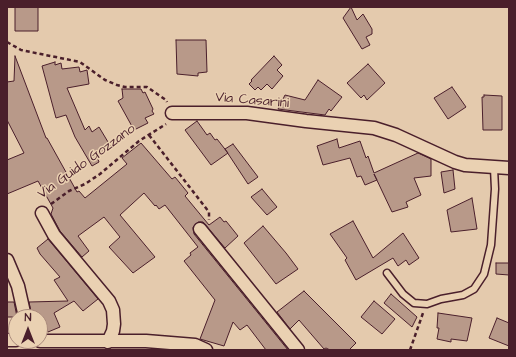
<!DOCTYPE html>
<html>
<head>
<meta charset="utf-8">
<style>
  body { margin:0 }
  #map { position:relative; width:516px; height:357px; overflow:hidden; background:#e4caad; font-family:"Architects Daughter",sans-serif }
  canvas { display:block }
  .frame { position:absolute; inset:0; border:8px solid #4a1f2b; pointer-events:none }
  .north { position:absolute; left:8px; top:309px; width:40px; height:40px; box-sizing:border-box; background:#ead1b2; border:1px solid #aa8a7c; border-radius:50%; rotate:0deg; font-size:11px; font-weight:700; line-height:16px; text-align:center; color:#4a1f2b }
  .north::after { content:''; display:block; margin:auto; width:14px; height:18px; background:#4a1f2b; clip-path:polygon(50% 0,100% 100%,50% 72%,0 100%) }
</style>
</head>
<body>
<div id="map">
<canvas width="516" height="357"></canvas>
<div class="frame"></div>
<div class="north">N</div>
</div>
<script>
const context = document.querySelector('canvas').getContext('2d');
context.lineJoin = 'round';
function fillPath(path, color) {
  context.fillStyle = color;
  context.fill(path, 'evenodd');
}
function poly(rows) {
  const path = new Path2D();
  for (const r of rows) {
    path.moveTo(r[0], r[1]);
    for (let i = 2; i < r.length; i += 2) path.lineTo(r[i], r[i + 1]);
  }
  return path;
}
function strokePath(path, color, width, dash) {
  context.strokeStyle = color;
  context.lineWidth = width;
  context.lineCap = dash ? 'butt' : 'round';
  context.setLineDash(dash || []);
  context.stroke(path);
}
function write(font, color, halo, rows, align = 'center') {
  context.font = font + ' "Architects Daughter",sans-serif';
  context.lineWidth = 3;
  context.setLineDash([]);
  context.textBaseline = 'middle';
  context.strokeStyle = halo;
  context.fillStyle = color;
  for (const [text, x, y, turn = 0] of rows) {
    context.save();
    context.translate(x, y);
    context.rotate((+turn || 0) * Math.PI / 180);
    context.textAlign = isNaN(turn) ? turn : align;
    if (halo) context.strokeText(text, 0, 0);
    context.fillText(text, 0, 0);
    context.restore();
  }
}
const building = poly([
  [15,7,38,7,38,31,15,31,15,7],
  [351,7,357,20,363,14,372,29,372,34,366,37,370,45,362,49,343,18,351,7],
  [176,40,206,40,207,72,198,73,198,76,177,74,176,40],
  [15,56,46,138,47,138,77,192,79,191,85,198,127,164,122,158,141,143,172,179,175,177,188,193,185,196,209,225,220,217,224,222,226,221,238,236,225,248,203,222,198,222,193,227,194,234,288,350,266,350,247,325,240,330,233,322,224,346,200,339,215,300,184,261,191,255,190,253,198,247,165,205,159,209,156,205,155,206,144,193,120,215,155,257,133,273,109,247,120,237,104,217,78,236,89,251,82,257,60,231,51,214,53,208,38,181,7,194,7,160,24,153,7,120,7,82,14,81,15,56],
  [274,56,282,65,277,70,283,76,272,89,267,84,261,90,258,87,255,90,249,84,252,81,251,80,274,56],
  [55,62,55,65,61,63,62,69,79,67,80,72,87,70,89,84,67,88,85,130,89,126,92,132,99,127,111,147,100,154,96,154,99,162,92,166,75,137,66,115,56,118,42,66,55,62],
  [368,64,385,83,367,100,364,95,361,98,347,83,368,64],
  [318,80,342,97,331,111,329,109,325,115,278,109,285,95,305,100,318,80],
  [452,87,466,107,448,119,434,98,452,87],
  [122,89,141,89,143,93,145,92,153,109,152,111,154,114,145,118,148,123,134,130,118,101,123,98,122,89],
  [484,95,502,96,502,130,483,130,482,97,484,97,484,95],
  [197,121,207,135,210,133,215,140,217,139,228,153,211,165,185,130,197,121],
  [337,139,339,148,360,141,366,158,368,156,374,173,418,153,431,159,431,176,414,178,421,195,406,202,408,207,392,212,374,174,377,180,365,185,361,176,357,177,350,158,323,165,317,146,337,139],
  [233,144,258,177,248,184,225,149,233,144],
  [453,170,455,189,444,193,441,172,453,170],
  [262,189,277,207,267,215,251,197,262,189],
  [472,198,477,229,451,232,447,210,472,198],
  [353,221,373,258,403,233,419,258,409,265,406,260,398,266,393,258,356,280,345,260,347,258,330,234,353,221],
  [263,226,286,253,298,269,276,284,244,243,263,226],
  [48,239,98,299,83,311,74,301,54,313,60,327,48,332,41,317,32,317,29,302,68,301,54,280,60,277,40,254,37,248,48,239],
  [496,263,509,263,509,275,496,274,496,263],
  [304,291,356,343,349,350,330,350,326,348,324,349,299,320,290,329,277,312,304,291],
  [391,294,417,317,412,327,384,303,391,294],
  [374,301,395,319,382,334,361,317,374,301],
  [7,302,14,302,17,317,7,317,7,302],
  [438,313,472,318,467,341,451,339,451,342,437,339,439,328,437,328,438,313],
  [497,318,509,323,509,346,489,338,497,318]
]);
fillPath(building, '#b89989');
strokePath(building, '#4a1f2b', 1);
const lane = poly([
  [387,273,403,294,414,303,427,304,441,299,463,295,474,289,484,274,491,245,495,189,494,168]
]);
const street = poly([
  [172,113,247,113,306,121,374,128,396,135,455,162,465,165,509,168],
  [42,213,54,235,109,301,113,310,114,324,113,331,108,342],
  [200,229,298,350],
  [7,260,18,286,25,317],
  [7,340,16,340],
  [40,341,146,341,195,345,206,350]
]);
strokePath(lane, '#4a1f2b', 9);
strokePath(street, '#4a1f2b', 15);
strokePath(poly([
  [7,42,21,50,80,62,105,80,117,85,125,87,147,87,166,100,167,102],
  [149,135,209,212,209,220],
  [51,204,69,191,85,184,100,174,139,141,166,124],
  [410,350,423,313]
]), '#4a1f2b', 2.5, [4, 3]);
strokePath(lane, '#ead1b2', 6);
strokePath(street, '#ead1b2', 12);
write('14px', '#4a1f2b', '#ead1b2', [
  ["Via Casarini",252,101,5],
  ["Via Guido Gozzano",87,162,-36]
]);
</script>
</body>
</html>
